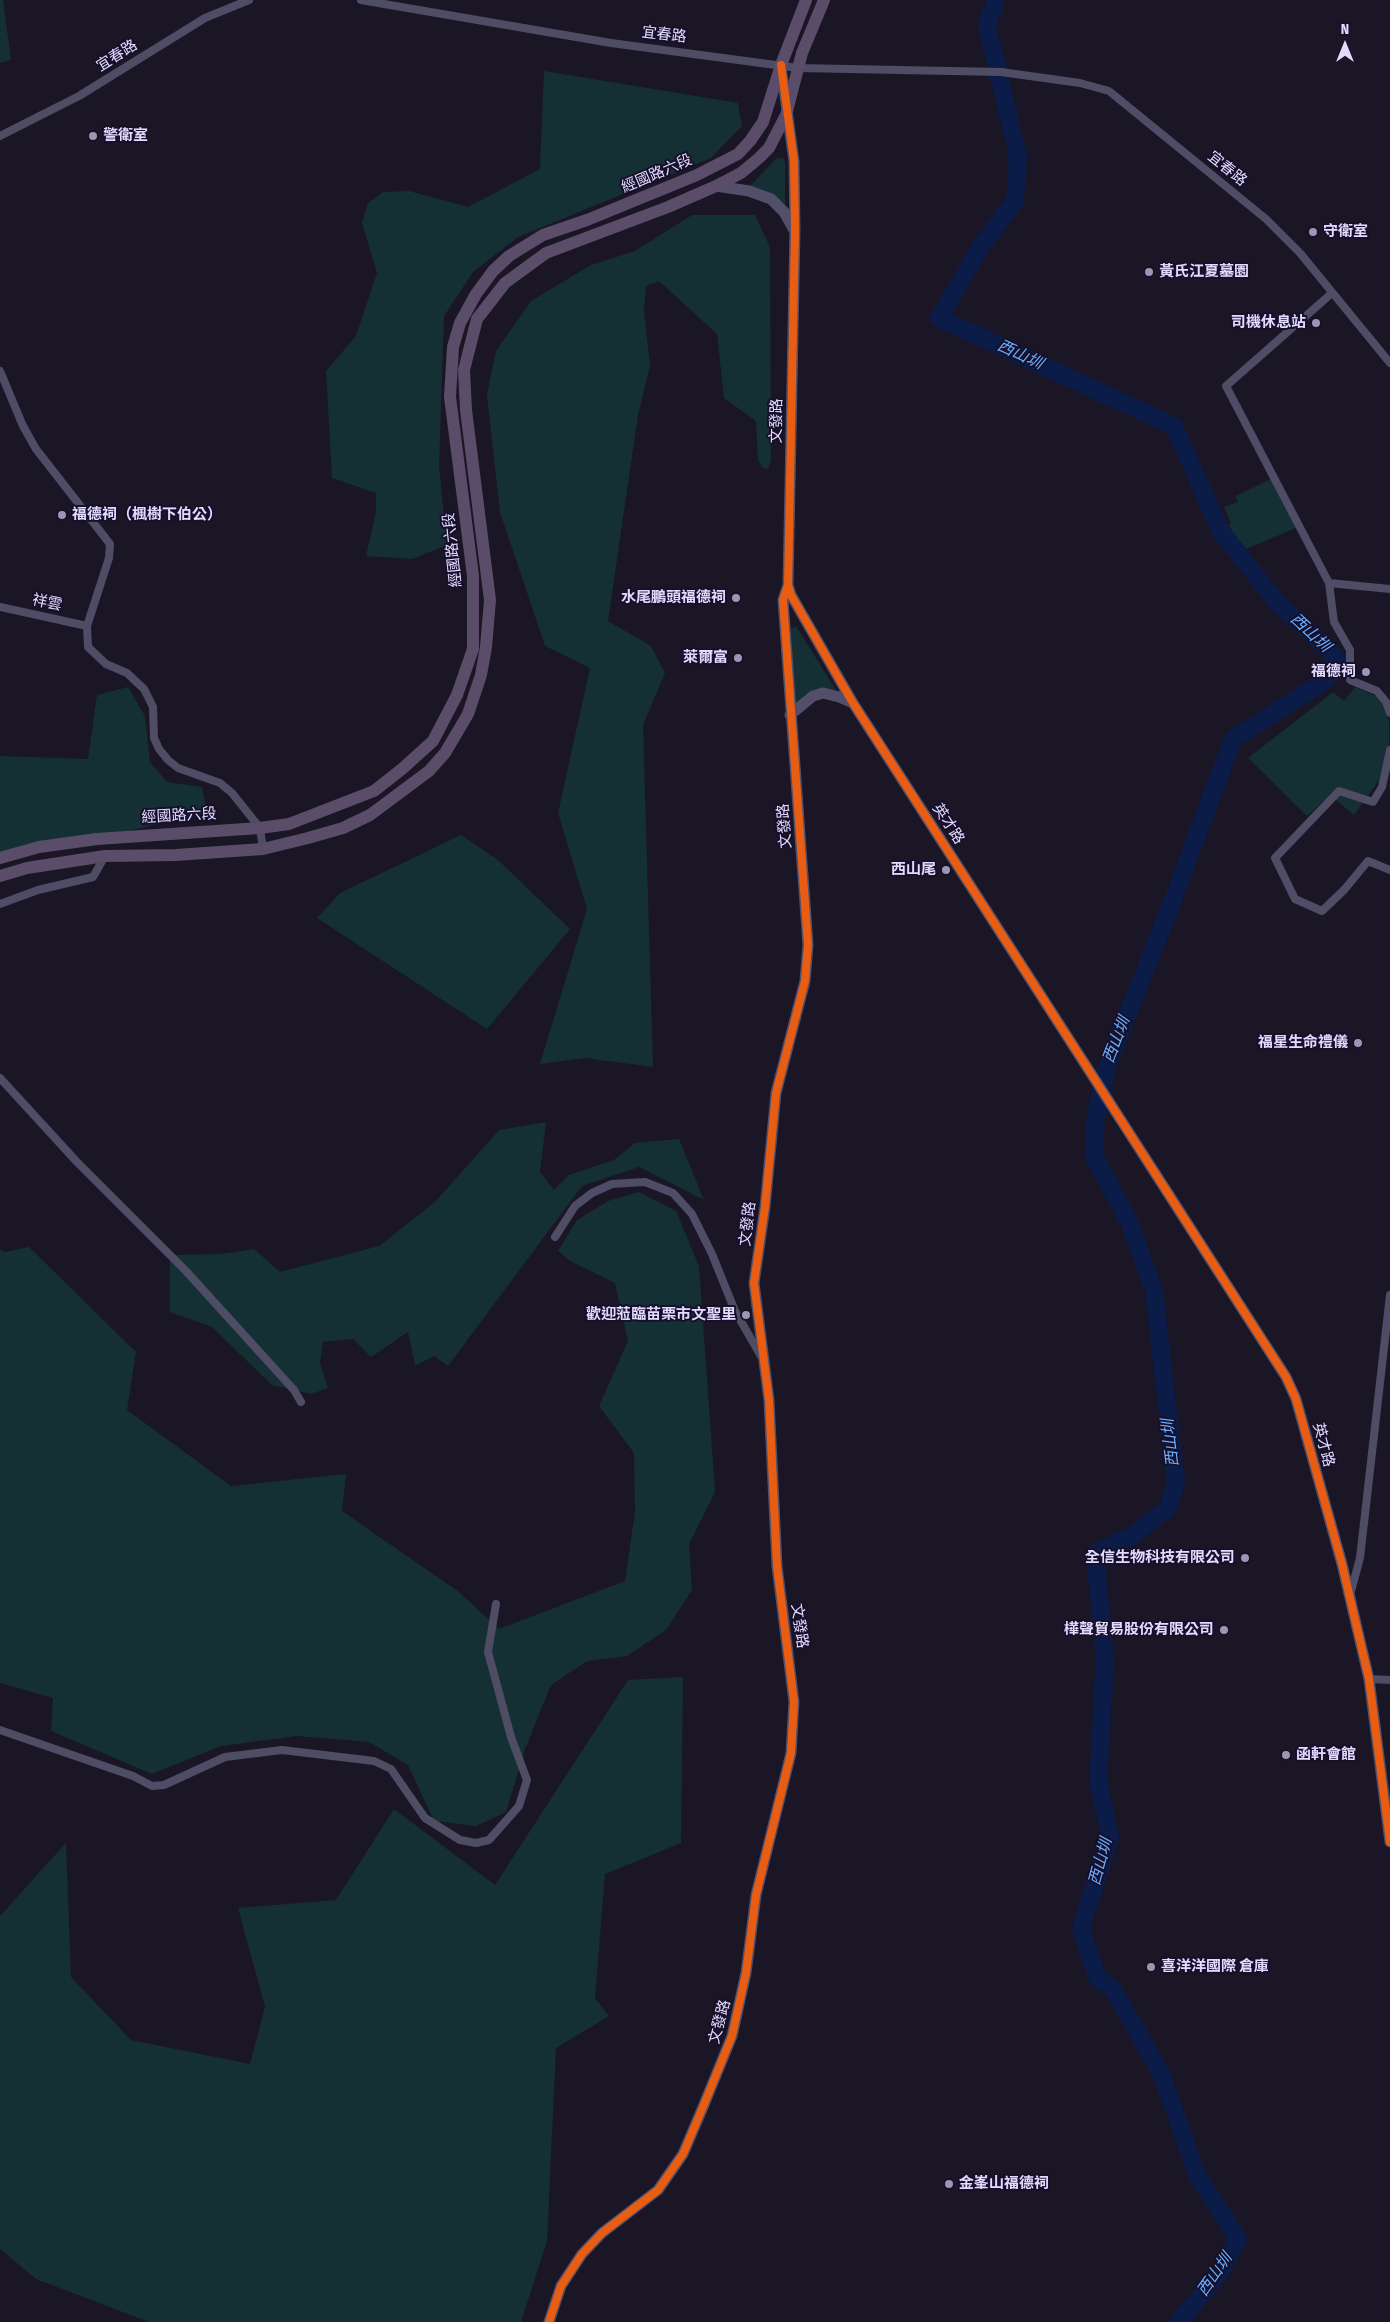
<!DOCTYPE html>
<html>
<head>
<meta charset="utf-8">
<style>
  body { margin:0 }
  #map { position:relative; width:1390px; height:2322px; overflow:hidden; background:#1a1625; font-family:"Fira Sans Condensed",sans-serif }
  canvas { display:block }
  .north { position:absolute; left:1320px; top:20px; width:50px; height:50px; -webkit-text-stroke:4px #17102b; paint-order:stroke; rotate:0deg; font-size:14px; font-weight:700; line-height:20px; text-align:center; color:#e2dbff }
  .north::after { content:''; display:block; margin:auto; width:18px; height:22px; background:#e2dbff; clip-path:polygon(50% 0,100% 100%,50% 72%,0 100%) }
</style>
</head>
<body>
<div id="map">
<canvas width="1390" height="2322"></canvas>
<div class="north">N</div>
</div>
<script>
const context = document.querySelector('canvas').getContext('2d');
context.lineJoin = 'round';
function fillPath(path, color) {
  context.fillStyle = color;
  context.fill(path, 'evenodd');
}
function poly(rows) {
  const path = new Path2D();
  for (const r of rows) {
    path.moveTo(r[0], r[1]);
    for (let i = 2; i < r.length; i += 2) path.lineTo(r[i], r[i + 1]);
  }
  return path;
}
function strokePath(path, color, width, dash) {
  context.strokeStyle = color;
  context.lineWidth = width;
  context.lineCap = dash ? 'butt' : 'round';
  context.setLineDash(dash || []);
  context.stroke(path);
}
function write(font, color, halo, rows, align = 'center') {
  context.font = font + ' "Fira Sans Condensed","Noto Sans TC",sans-serif';
  context.lineWidth = 4;
  context.setLineDash([]);
  context.textBaseline = 'middle';
  context.strokeStyle = halo;
  context.fillStyle = color;
  for (const [text, x, y, turn = 0] of rows) {
    context.save();
    context.translate(x, y);
    context.rotate((+turn || 0) * Math.PI / 180);
    context.textAlign = isNaN(turn) ? turn : align;
    if (halo) context.strokeText(text, 0, 0);
    context.fillText(text, 0, 0);
    context.restore();
  }
}
fillPath(poly([
  [0,0,3,0,11,60,0,63],
  [544,71,738,103,742,126,711,158,518,237,473,272,444,316,439,467,447,545,412,559,366,556,376,512,376,493,332,478,326,371,356,336,377,273,362,223,368,203,383,192,409,191,468,207,540,169],
  [777,158,783,158,785,162,785,209,767,193,750,186],
  [692,215,755,215,770,247,771,460,768,469,763,468,758,460,756,421,724,398,717,334,659,281,646,286,644,310,650,366,638,415,608,621,651,646,665,673,643,725,653,1067,585,1058,540,1064,587,909,558,813,590,668,545,646,500,512,487,394,496,351,531,301,591,265,635,251],
  [1271,479,1296,528,1241,551,1229,525,1231,523,1224,507,1238,502,1236,496],
  [796,626,837,692,818,689,805,695,797,703,794,700,791,629],
  [128,687,145,716,150,762,167,782,202,787,207,813,0,860,0,756,88,759,97,695],
  [1355,687,1378,697,1384,706,1389,721,1389,746,1379,780,1354,815,1330,795,1307,816,1248,758,1333,692,1344,701],
  [461,835,498,860,570,929,487,1029,317,918,340,893],
  [546,1122,540,1172,554,1190,569,1175,614,1160,635,1143,679,1139,704,1200,639,1167,582,1186,448,1366,434,1356,415,1366,408,1332,371,1357,353,1339,323,1342,320,1363,328,1388,311,1394,272,1385,212,1327,170,1312,170,1255,221,1254,254,1249,280,1272,379,1246,435,1202,499,1130],
  [639,1192,676,1211,699,1266,715,1492,689,1544,692,1590,666,1630,627,1656,587,1661,551,1685,525,1749,506,1812,476,1826,434,1821,408,1765,369,1742,297,1736,221,1746,152,1774,51,1731,53,1698,0,1683,0,1249,5,1252,29,1247,136,1352,127,1410,231,1486,346,1474,342,1511,459,1592,499,1629,625,1581,635,1511,634,1453,599,1406,628,1341,615,1283,570,1261,558,1251,577,1220,608,1201],
  [683,1677,681,1843,605,1874,595,1998,609,2016,556,2048,547,2241,521,2322,149,2322,36,2279,0,2249,0,1916,66,1843,71,1977,131,2040,250,2064,265,2007,238,1908,336,1900,394,1809,495,1885,628,1680]
]), '#143034');
strokePath(poly([
  [995,0,995,4,987,25,1018,157,1015,201,980,248,939,318,1174,426,1220,530,1276,601,1338,659,1326,680,1233,739,1174,897,1106,1070,1095,1121,1095,1158,1130,1224,1154,1290,1176,1483,1168,1508,1132,1536,1095,1553,1105,1661,1098,1779,1110,1837,1081,1929,1098,1979,1113,1989,1161,2073,1197,2175,1238,2239,1220,2273,1179,2322]
]), '#0b1c48', 18);
strokePath(poly([
  [361,0,611,43,798,68,1001,72,1080,83,1109,91,1266,219,1300,253,1390,363],
  [0,136,79,96,205,18,249,0],
  [1332,293,1226,386,1329,583,1334,622,1350,650,1350,680,1377,691,1386,702,1390,713],
  [0,371,23,426,36,449,110,544,109,558,87,626,88,647,106,664,127,673,144,689,153,707,154,738,159,749,168,760,178,768,220,783,232,793,260,828,263,849],
  [1329,583,1390,589],
  [0,607,87,626],
  [1390,750,1382,787,1373,802,1339,791,1275,858,1295,899,1322,911,1344,890,1368,861,1390,870],
  [0,904,38,890,93,877,105,856],
  [0,1078,77,1162,185,1270,294,1390,301,1402],
  [555,1237,575,1206,592,1193,612,1184,645,1182,673,1193,692,1214,712,1254,735,1311,761,1356],
  [1350,1595,1360,1558,1390,1295],
  [1369,1679,1390,1680],
  [0,1730,133,1776,152,1786,164,1785,225,1757,282,1750,374,1761,391,1769,425,1818,460,1840,476,1843,489,1840,519,1806,527,1780,511,1737,488,1652,496,1604]
]), '#4f4c66', 8);
strokePath(poly([
  [716,186,749,191,771,199,784,212,794,230],
  [788,585,791,595,853,703,1286,1377,1296,1399,1342,1564,1369,1679,1390,1842],
  [790,715,813,696,823,693,839,697,853,703],
  [549,2322,561,2286,582,2254,602,2233,658,2190,683,2154,703,2107,732,2036,746,1973,756,1895,791,1753,794,1702,777,1566,769,1400,754,1283,765,1207,776,1093,805,981,808,945,783,600,788,585,795,230,794,161,781,67]
]), '#534f6b', 11);
strokePath(poly([
  [0,858,39,847,97,839,260,828,289,824,374,791,402,769,433,741,457,695,473,649,473,576,450,397,453,347,460,323,476,294,493,271,509,256,543,235,587,220,697,175,738,154,750,141,763,122,781,65,806,0],
  [0,876,27,868,105,856,176,855,263,849,308,838,343,828,370,815,429,771,445,753,468,714,481,675,486,647,490,600,466,410,464,370,477,319,505,283,546,253,668,207,716,186,741,173,759,158,769,148,786,115,802,53,824,0]
]), '#594d6a', 12);
strokePath(poly([
  [788,585,791,595,853,703,1286,1377,1296,1399,1342,1564,1369,1679,1390,1842],
  [549,2322,561,2286,582,2254,602,2233,658,2190,683,2154,703,2107,732,2036,746,1973,756,1895,791,1753,794,1702,777,1566,769,1400,754,1283,765,1207,776,1093,805,981,808,945,783,600,788,585,795,230,794,161,781,65]
]), '#e95d12', 8);
for (const [x, y, r, color] of [
  [93,136,5,"#9c96b3"],
  [1313,232,5,"#9c96b3"],
  [1149,272,5,"#9c96b3"],
  [1316,323,5,"#9c96b3"],
  [62,515,5,"#9c96b3"],
  [736,598,5,"#9c96b3"],
  [738,658,5,"#9c96b3"],
  [1366,672,5,"#9c96b3"],
  [946,870,5,"#9c96b3"],
  [1358,1043,5,"#9c96b3"],
  [746,1315,5,"#9c96b3"],
  [1245,1558,5,"#9c96b3"],
  [1224,1630,5,"#9c96b3"],
  [1286,1755,5,"#9c96b3"],
  [1151,1967,5,"#9c96b3"],
  [949,2184,5,"#9c96b3"]
]) {
  const dot = new Path2D();
  dot.arc(x, y, r, 0, 2 * Math.PI);
  context.fillStyle = color;
  context.fill(dot);
  strokePath(dot, '#17102b', 2);
}
write('15px', '#e2dbff', '#17102b', [
  ["宜春路",664,35,7],
  ["宜春路",117,56,-32],
  ["宜春路",1227,169,39],
  ["經國路六段",657,174,-23],
  ["文發路",777,421,-89],
  ["經國路六段",453,550,-96],
  ["祥雲",47,603,12],
  ["經國路六段",179,816,-3],
  ["英才路",948,824,57],
  ["文發路",785,826,-94],
  ["文發路",748,1224,-83],
  ["英才路",1323,1445,75],
  ["文發路",799,1626,82],
  ["文發路",720,2022,-75]
]);
write('bold 15px', '#e2dbff', '#17102b', [
  ["警衛室",103,136,"left"],
  ["守衛室",1323,232,"left"],
  ["黃氏江夏墓園",1159,272,"left"],
  ["司機休息站",1306,323],
  ["福德祠（楓樹下伯公）",72,515,"left"],
  ["水尾鵬頭福德祠",726,598],
  ["萊爾富",728,658],
  ["福德祠",1356,672],
  ["西山尾",936,870],
  ["福星生命禮儀",1348,1043],
  ["歡迎蒞臨苗栗市文聖里",736,1315],
  ["全信生物科技有限公司",1235,1558],
  ["樺聲貿易股份有限公司",1214,1630],
  ["函軒會館",1296,1755,"left"],
  ["喜洋洋國際 倉庫",1161,1967,"left"],
  ["金峯山福德祠",959,2184,"left"]
], 'right');
write('italic 16px', '#69aeff', '#17102b', [
  ["西山圳",1020,355,25],
  ["西山圳",1310,633,43],
  ["西山圳",1117,1040,-69],
  ["西山圳",1171,1443,-97],
  ["西山圳",1101,1862,-75],
  ["西山圳",1215,2275,-55]
]);
</script>
</body>
</html>
